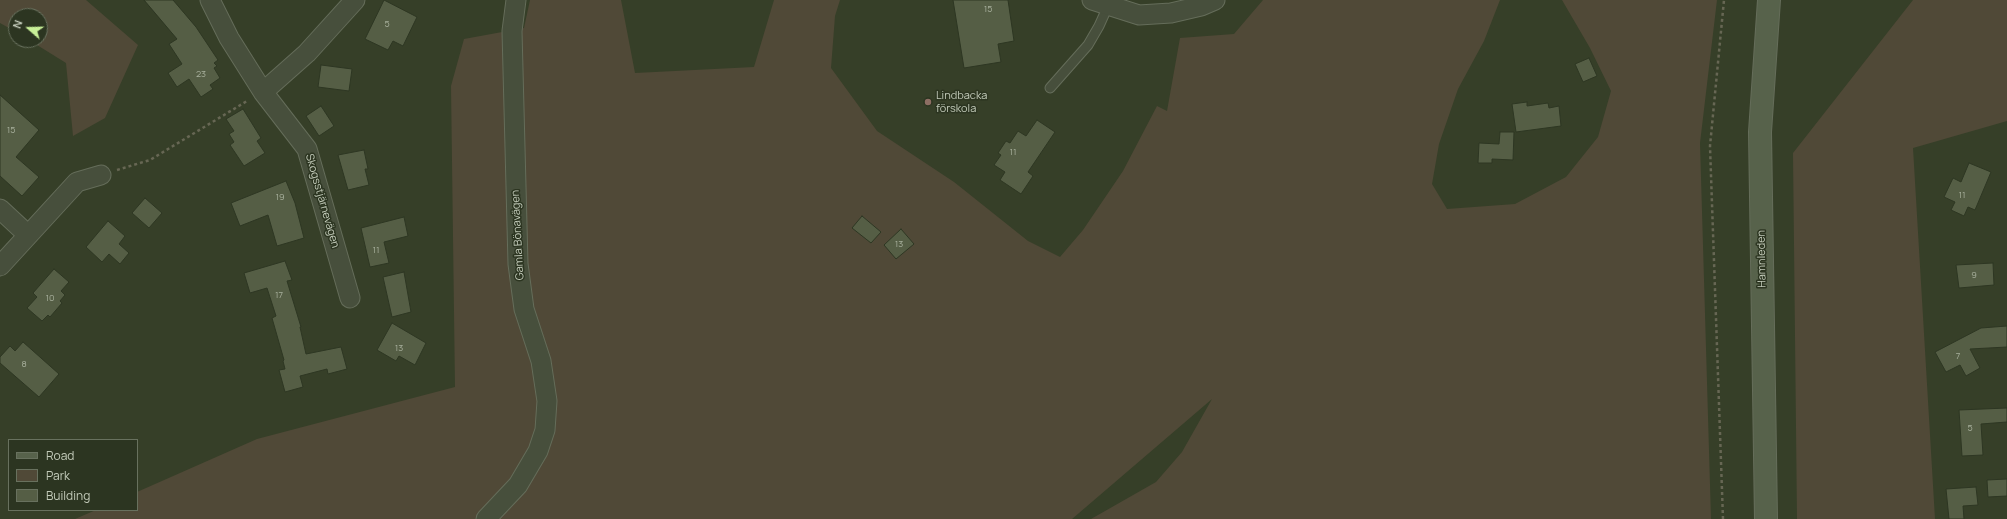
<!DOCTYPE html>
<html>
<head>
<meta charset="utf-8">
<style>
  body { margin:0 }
  #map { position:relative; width:2007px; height:519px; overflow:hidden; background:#363f28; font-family:Manrope,sans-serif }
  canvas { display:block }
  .legend { position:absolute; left:8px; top:439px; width:130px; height:72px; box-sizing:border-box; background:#2c3521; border:1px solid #68715e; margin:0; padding:5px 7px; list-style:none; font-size:12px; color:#c2cab9 }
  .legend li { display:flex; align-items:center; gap:8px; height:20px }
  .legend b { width:20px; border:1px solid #68715e }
  .north { position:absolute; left:8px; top:8px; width:40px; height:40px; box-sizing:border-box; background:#2c3521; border:1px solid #68715e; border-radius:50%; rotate:290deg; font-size:11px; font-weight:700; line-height:16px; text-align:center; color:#c2cab9 }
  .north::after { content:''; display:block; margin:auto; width:14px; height:18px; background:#c8f098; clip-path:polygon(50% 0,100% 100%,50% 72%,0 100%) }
</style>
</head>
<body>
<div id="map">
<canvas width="2007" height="519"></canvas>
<ul class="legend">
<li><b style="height:5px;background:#57624b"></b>Road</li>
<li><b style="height:11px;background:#504937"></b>Park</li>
<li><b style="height:11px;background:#555e45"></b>Building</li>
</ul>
<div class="north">N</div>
</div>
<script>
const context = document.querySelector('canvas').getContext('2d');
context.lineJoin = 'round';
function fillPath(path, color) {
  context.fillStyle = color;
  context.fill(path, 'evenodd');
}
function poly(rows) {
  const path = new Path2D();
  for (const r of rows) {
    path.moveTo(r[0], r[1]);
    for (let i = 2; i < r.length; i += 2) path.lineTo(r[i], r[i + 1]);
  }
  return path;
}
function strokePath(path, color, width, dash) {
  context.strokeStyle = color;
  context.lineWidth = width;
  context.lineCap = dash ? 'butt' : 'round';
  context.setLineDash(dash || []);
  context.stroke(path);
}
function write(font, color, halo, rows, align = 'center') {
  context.font = font + ' Manrope,sans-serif';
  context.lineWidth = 3;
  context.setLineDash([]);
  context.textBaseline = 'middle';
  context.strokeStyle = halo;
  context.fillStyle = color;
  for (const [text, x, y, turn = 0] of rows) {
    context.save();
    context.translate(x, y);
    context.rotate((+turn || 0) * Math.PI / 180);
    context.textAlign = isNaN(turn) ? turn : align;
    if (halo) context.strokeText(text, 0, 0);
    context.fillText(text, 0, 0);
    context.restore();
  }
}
fillPath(poly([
  [0,0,86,0,138,45,105,118,73,136,66,63,29,40,40,40,40,16,16,16,16,32,0,23],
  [530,0,621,0,635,73,754,67,774,0,840,0,835,16,831,68,877,131,954,182,1028,241,1060,257,1083,230,1123,171,1157,106,1167,111,1180,38,1234,34,1263,0,1500,0,1484,41,1458,89,1439,144,1432,184,1447,209,1515,204,1566,177,1598,137,1611,91,1590,48,1562,0,1717,0,1700,143,1711,519,1091,519,1156,482,1182,452,1212,399,1072,519,75,519,96,510,137,510,137,492,257,439,455,387,451,86,464,39,524,28],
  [1913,0,2007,0,2007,121,1913,148,1935,519,1797,519,1793,153]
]), '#504937');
const building = poly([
  [144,0,173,0,196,27,218,60,214,63,217,66,214,68,220,78,210,85,213,89,201,97,189,79,177,87,168,73,182,64,169,44,177,39,144,0],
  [384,0,417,17,403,46,393,41,388,50,365,39,384,0],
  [953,0,1008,0,1014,41,998,44,1001,62,964,68,953,0],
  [1589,58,1597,76,1583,82,1575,64,1589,58],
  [321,65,352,69,349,91,318,87,321,65],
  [0,95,39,130,16,157,39,177,22,196,0,176,0,95],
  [1527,102,1527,106,1548,103,1549,108,1559,106,1561,126,1516,132,1512,104,1527,102],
  [321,106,334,126,319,136,306,116,321,106],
  [243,109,261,138,257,141,265,153,244,166,230,145,234,142,229,134,234,131,226,119,243,109],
  [1037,120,1055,132,1028,172,1033,176,1021,194,1000,180,1005,172,994,165,1001,155,998,153,1006,141,1010,143,1018,131,1026,136,1037,120],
  [1500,132,1514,132,1513,160,1492,159,1492,163,1478,163,1479,143,1499,144,1500,132],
  [364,150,368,169,365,169,369,185,348,190,338,155,364,150],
  [1969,163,1991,172,1975,210,1968,207,1964,216,1951,210,1955,202,1944,197,1953,178,1961,182,1969,163],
  [286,181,295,203,304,238,277,246,268,215,240,226,231,203,286,181],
  [145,198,162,213,149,228,132,213,145,198],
  [862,216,881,232,871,243,852,228,862,216],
  [404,217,408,236,384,242,389,263,370,267,361,228,404,217],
  [108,221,125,236,119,244,129,253,120,264,109,254,102,262,86,247,108,221],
  [901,229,914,244,896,259,884,245,901,229],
  [285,261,292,280,287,281,301,327,300,327,306,354,341,347,347,369,328,374,327,369,300,376,303,387,285,392,279,370,285,369,283,361,284,360,272,318,276,316,267,288,250,293,244,273,285,261],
  [1993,263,1994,285,1959,288,1956,265,1993,263],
  [54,269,69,282,61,291,65,295,60,301,62,303,50,317,48,315,42,321,27,308,37,297,33,293,54,269],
  [404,272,411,312,392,317,383,277,404,272],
  [392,323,426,343,415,365,399,356,396,361,377,350,392,323],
  [2007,326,2007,347,1970,349,1980,368,1966,376,1960,365,1946,372,1935,352,1981,328,2007,326],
  [23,342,59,374,39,397,0,363,0,357,10,346,15,351,23,342],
  [2007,408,2007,422,1981,424,1983,455,1962,456,1959,410,2007,408],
  [2007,479,2007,496,1988,497,1987,480,2007,479],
  [1976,487,1978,505,1963,506,1964,519,1949,519,1946,489,1976,487]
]);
fillPath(building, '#555e45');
strokePath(building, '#2e3723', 1);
const service = poly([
  [1050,88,1088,45,1099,26,1108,6]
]);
const minor = poly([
  [210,0,229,38,263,92,307,149,350,298],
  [1092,0,1139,15,1171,13,1201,6,1215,0],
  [263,92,307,53,355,0],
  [0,209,28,235],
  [0,266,77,182,101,175],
  [486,519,518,485,538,451,545,430,547,401,541,361,524,309,518,264,512,31,516,0]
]);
const secondary = poly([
  [1766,519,1760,132,1769,0]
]);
strokePath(service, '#656d5a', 11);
strokePath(minor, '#656d5a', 21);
strokePath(secondary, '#656d5a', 24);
strokePath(poly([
  [117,170,150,160,247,101],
  [1723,519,1710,146,1724,0]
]), '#676754', 2.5, [3, 3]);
strokePath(service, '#474f3c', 9);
strokePath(minor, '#474f3c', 19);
strokePath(secondary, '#57624b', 22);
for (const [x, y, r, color] of [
  [928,102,4,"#8d6e63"]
]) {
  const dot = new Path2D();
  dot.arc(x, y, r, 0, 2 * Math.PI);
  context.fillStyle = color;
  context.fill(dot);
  strokePath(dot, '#2c3521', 1.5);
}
write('9px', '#a7af9c', null, [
  ["15",988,9],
  ["5",387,24],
  ["23",201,74],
  ["15",11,130],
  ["11",1013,152],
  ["11",1962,195],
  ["19",280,197],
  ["13",899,244],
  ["11",376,250],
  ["9",1974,275],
  ["17",279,295],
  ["10",50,298],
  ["13",399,348],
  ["7",1958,356],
  ["8",24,364],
  ["5",1970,428]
]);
write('11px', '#c2cab9', '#2c3521', [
  ["Lindbacka",936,96],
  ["förskola",936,109]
], 'left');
write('11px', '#c2cab9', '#2c3521', [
  ["Skogsstjärnevägen",322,201,74],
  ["Gamla Bönavägen",518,235,-93],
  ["Hamnleden",1762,259,-91]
]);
</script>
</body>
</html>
